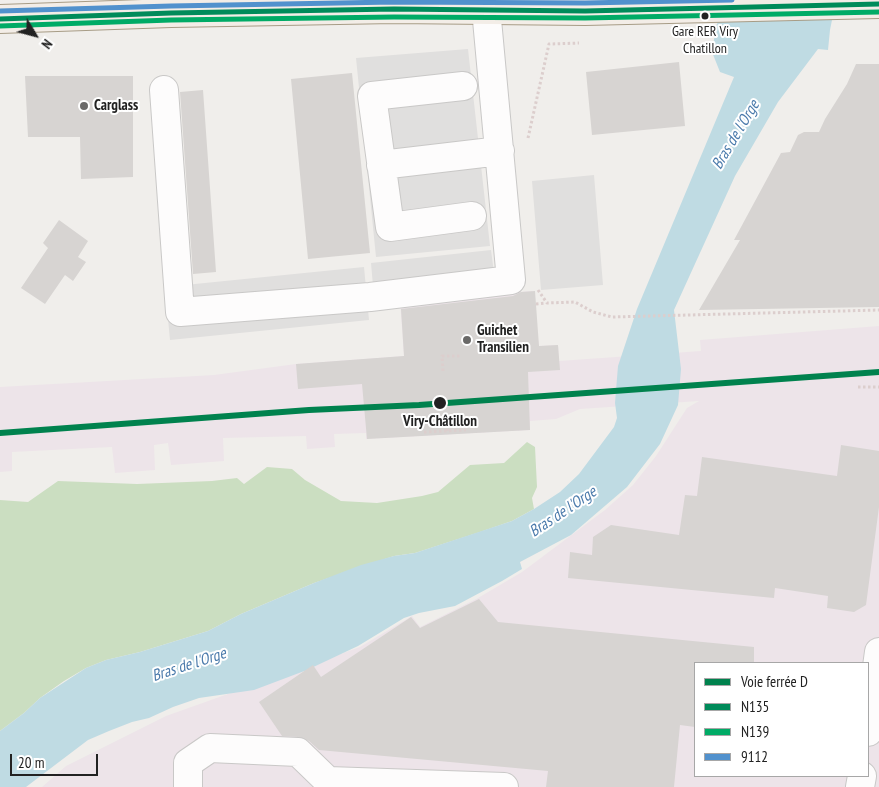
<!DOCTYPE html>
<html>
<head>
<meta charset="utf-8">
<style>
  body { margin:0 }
  #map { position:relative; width:879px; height:787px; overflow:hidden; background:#f0eeeb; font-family:"PT Sans Narrow",sans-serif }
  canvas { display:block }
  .legend { position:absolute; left:694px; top:662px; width:175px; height:115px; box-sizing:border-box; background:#fff; border:1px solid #a7a7a7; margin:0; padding:6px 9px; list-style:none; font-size:15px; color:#222 }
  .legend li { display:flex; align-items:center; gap:10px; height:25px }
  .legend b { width:25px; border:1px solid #a7a7a7 }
  .north { position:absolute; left:10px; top:10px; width:50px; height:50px; -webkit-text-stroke:4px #fff; paint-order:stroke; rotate:127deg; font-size:14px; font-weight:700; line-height:20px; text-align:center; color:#222 }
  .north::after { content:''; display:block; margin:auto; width:18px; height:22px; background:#222; clip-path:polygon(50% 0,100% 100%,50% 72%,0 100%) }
  .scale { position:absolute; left:10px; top:754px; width:88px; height:22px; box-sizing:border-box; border:2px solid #222; border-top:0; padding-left:6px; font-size:15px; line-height:18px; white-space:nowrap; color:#222; -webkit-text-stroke:4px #fff; paint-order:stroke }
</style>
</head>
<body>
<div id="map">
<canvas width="879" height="787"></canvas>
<ul class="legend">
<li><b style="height:6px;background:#00824e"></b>Voie ferrée D</li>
<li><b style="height:6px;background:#008b5a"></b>N135</li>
<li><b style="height:6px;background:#00ab66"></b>N139</li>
<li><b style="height:6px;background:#5191cd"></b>9112</li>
</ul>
<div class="north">N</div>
<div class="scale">20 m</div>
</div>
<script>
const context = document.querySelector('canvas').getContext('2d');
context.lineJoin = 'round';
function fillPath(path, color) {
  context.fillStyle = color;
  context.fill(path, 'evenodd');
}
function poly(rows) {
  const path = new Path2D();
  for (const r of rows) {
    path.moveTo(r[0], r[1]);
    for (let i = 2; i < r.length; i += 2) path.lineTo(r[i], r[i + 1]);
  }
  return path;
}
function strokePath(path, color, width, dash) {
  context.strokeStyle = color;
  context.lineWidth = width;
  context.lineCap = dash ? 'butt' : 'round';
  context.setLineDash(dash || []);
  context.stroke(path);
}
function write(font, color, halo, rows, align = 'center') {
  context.font = font + ' "PT Sans Narrow",sans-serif';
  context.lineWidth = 4;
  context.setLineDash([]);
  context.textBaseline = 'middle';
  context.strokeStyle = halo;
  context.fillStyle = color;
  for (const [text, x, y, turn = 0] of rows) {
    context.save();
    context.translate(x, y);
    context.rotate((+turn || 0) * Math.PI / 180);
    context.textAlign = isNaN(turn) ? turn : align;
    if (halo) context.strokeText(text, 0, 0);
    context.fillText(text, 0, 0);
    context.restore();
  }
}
fillPath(poly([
  [532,291,539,346,558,345,559,361,701,351,700,340,879,326,879,787,42,787,66,766,166,716,360,647,412,616,420,627,478,598,522,572,605,510,633,485,656,456,687,408,699,401,580,409,556,419,530,421,530,430,366,439,366,433,334,434,335,447,307,449,306,436,223,438,224,461,171,465,168,443,154,445,155,470,115,473,112,447,12,452,12,471,0,472,0,387,214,375,296,364,404,356,400,301],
  [695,663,868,663,868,776,695,776]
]), '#ede4e9');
fillPath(poly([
  [527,442,535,447,537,487,532,498,534,509,512,521,477,533,415,553,394,556,314,583,241,614,208,631,140,652,106,660,86,668,64,681,40,698,24,713,0,731,0,500,28,502,58,481,137,484,212,481,237,478,244,484,267,467,292,469,305,480,341,501,377,503,422,496,438,492,470,465,504,463]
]), '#cbdec1');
fillPath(poly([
  [468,49,490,246,376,257,356,58],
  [594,175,603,285,541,290,532,181],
  [491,250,494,273,373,286,371,263],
  [364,267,369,320,170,340,165,287]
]), '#e0dfde');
fillPath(poly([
  [725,0,836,0,830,30,828,50,818,49,778,102,735,176,674,310,681,369,678,405,660,444,627,487,571,535,520,562,522,569,502,581,455,606,419,613,404,618,358,646,307,670,254,690,199,698,173,707,149,718,132,722,109,731,88,740,26,787,0,787,0,731,24,713,40,698,86,668,106,660,140,652,208,631,241,614,314,583,361,565,394,556,415,553,512,521,534,509,560,492,579,474,614,427,617,418,615,403,618,366,637,309,734,77,720,72,712,52,716,27]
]), '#bfdbe3');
fillPath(poly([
  [679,62,685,126,592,135,586,72],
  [856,64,879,64,879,307,699,310,740,240,734,240,781,153,790,152,798,135,804,132,819,132,825,119,847,84],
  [352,73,370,253,308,259,291,79],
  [25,76,133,76,133,177,81,179,80,137,28,137],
  [203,90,216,272,193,274,180,92],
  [59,220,88,241,78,257,86,262,73,281,65,275,45,304,21,288,48,248,43,243],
  [535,291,539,346,558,345,560,370,528,372,530,430,367,439,362,384,298,389,296,364,404,356,401,309,513,296,521,292],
  [841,445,879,451,879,507,866,605,854,612,827,608,828,596,775,588,774,598,568,578,570,552,592,555,593,537,611,525,679,535,685,495,697,496,702,457,837,476],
  [479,599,498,622,754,647,754,663,695,663,695,727,680,725,674,787,546,787,548,771,319,750,309,741,299,737,282,736,259,702,313,665,321,677,411,617,420,628]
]), '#d7d4d2');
const minor = poly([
  [463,86,372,96,390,227,472,216],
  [164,90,180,312,370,297,511,280,486,9],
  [381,165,500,151],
  [868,732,879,652],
  [188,787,188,763,210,748,298,752,328,781,504,787],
  [860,787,862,776]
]);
const major = poly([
  [0,19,171,13,394,9,585,11,879,4]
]);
strokePath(minor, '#c9c8c7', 30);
strokePath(major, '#a79c86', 30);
strokePath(poly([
  [528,138,549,44,579,43],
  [538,290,547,303,575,302,593,312,612,317,879,310],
  [536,304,546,303],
  [443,371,442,356,460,356],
  [858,387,879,387],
  [446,419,447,431],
  [424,432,466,430]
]), '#dccecd', 3, [2.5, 2.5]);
strokePath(minor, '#fdfcfc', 28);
strokePath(major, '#f3ede7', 28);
strokePath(poly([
  [0,19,171,13,394,9,585,11,879,4]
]), '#008b5a', 5);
strokePath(poly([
  [0,26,171,20,394,17,585,18,879,12]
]), '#00ab66', 5);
strokePath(poly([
  [0,11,171,6,394,2,585,3,732,0]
]), '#5191cd', 5);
strokePath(poly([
  [0,433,309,410,419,405,879,372]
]), '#00824e', 6);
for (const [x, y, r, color] of [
  [705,16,4.5,"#222"],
  [84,106,5,"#6a6968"],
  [467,340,5,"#6a6968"],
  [440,403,7,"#222"]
]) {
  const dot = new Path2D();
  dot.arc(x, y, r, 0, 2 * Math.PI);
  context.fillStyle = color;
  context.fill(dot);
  strokePath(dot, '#fff', 2);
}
write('14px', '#222', '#fff', [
  ["Gare RER Viry",705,32],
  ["Chatillon",705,49]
]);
write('bold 15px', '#222', '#fff', [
  ["Carglass",94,106],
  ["Guichet",477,331],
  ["Transilien",477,348]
], 'left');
write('bold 15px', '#222', '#fff', [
  ["Viry-Châtillon",440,422]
]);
write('italic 16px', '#4a7aab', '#fff', [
  ["Bras de l'Orge",736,135,-59],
  ["Bras de l'Orge",563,512,-34],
  ["Bras de l'Orge",189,665,-18]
]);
</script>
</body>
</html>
